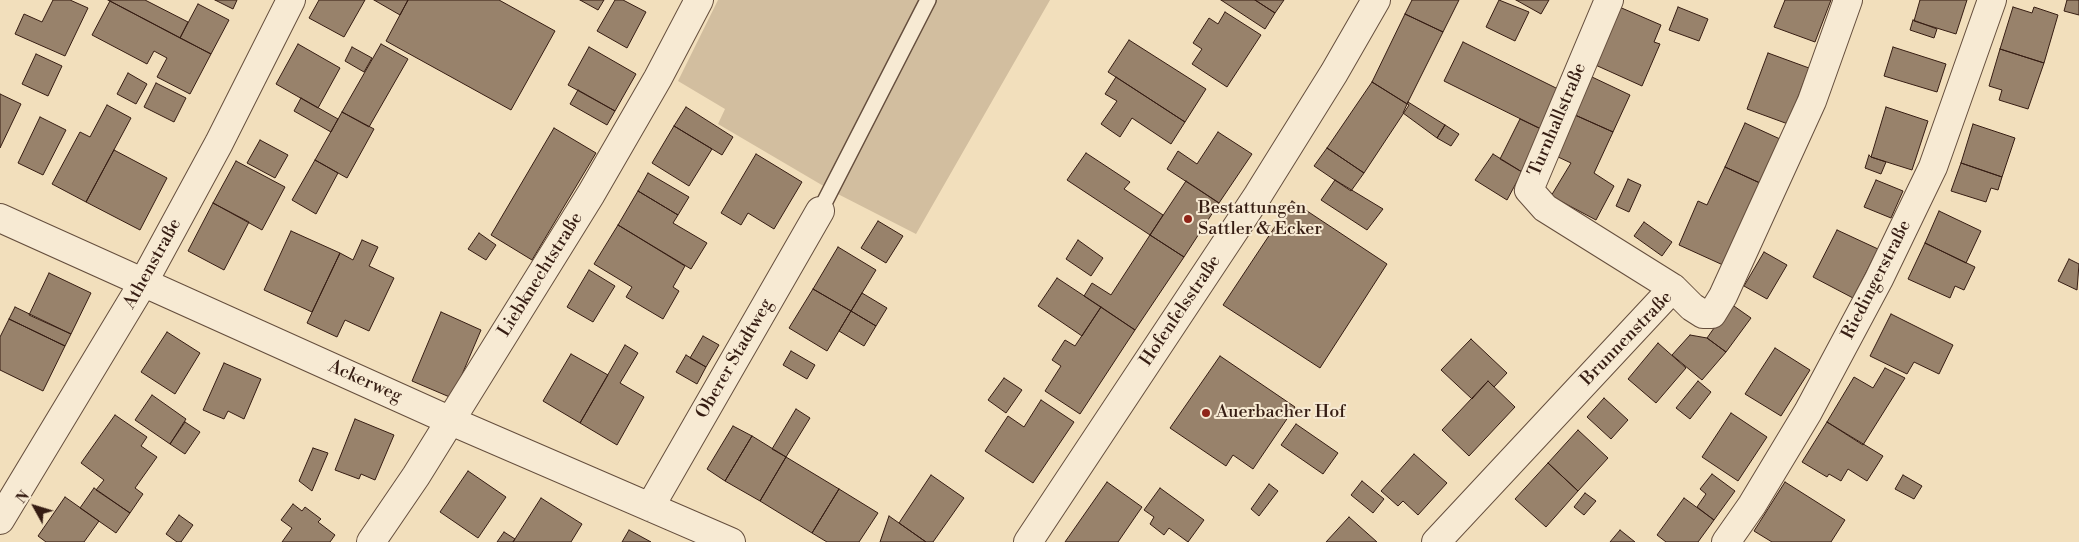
<!DOCTYPE html>
<html>
<head>
<meta charset="utf-8">
<style>
  body { margin:0 }
  #map { position:relative; width:2079px; height:542px; overflow:hidden; background:#f2dfbc; font-family:"Libre Bodoni",serif }
  canvas { display:block }
  .north { position:absolute; left:10px; top:482px; width:50px; height:50px; -webkit-text-stroke:4px #f7ead3; paint-order:stroke; rotate:309deg; font-size:14px; font-weight:700; line-height:20px; text-align:center; color:#361d13 }
  .north::after { content:''; display:block; margin:auto; width:18px; height:22px; background:#361d13; clip-path:polygon(50% 0,100% 100%,50% 72%,0 100%) }
</style>
</head>
<body>
<div id="map">
<canvas width="2079" height="542"></canvas>
<div class="north">N</div>
</div>
<script>
const context = document.querySelector('canvas').getContext('2d');
context.lineJoin = 'round';
function fillPath(path, color) {
  context.fillStyle = color;
  context.fill(path, 'evenodd');
}
function poly(rows) {
  const path = new Path2D();
  for (const r of rows) {
    path.moveTo(r[0], r[1]);
    for (let i = 2; i < r.length; i += 2) path.lineTo(r[i], r[i + 1]);
  }
  return path;
}
function strokePath(path, color, width, dash) {
  context.strokeStyle = color;
  context.lineWidth = width;
  context.lineCap = dash ? 'butt' : 'round';
  context.setLineDash(dash || []);
  context.stroke(path);
}
function write(font, color, halo, rows, align = 'center') {
  context.font = font + ' "Libre Bodoni",serif';
  context.lineWidth = 4;
  context.setLineDash([]);
  context.textBaseline = 'middle';
  context.strokeStyle = halo;
  context.fillStyle = color;
  for (const [text, x, y, turn = 0] of rows) {
    context.save();
    context.translate(x, y);
    context.rotate((+turn || 0) * Math.PI / 180);
    context.textAlign = isNaN(turn) ? turn : align;
    if (halo) context.strokeText(text, 0, 0);
    context.fillText(text, 0, 0);
    context.restore();
  }
}
fillPath(poly([
  [718,0,1050,0,916,234,832,191,718,124,725,109,678,81]
]), '#d2be9f');
const building = poly([
  [53,0,70,0,88,8,65,56,15,34,24,14,42,22,53,0],
  [108,0,145,0,188,22,180,38,108,0],
  [215,0,237,0,233,9,215,0],
  [319,0,365,0,344,37,309,18,319,0],
  [374,0,408,0,400,15,374,0],
  [408,0,499,0,555,31,511,110,386,41,408,0],
  [580,0,604,0,598,10,580,0],
  [615,0,623,0,646,12,627,48,597,31,615,0],
  [1221,0,1255,0,1275,13,1265,29,1221,0],
  [1255,0,1284,0,1275,13,1255,0],
  [1412,0,1459,0,1443,32,1405,14,1412,0],
  [1499,0,1529,12,1515,41,1486,27,1499,0],
  [1516,0,1549,0,1541,14,1516,0],
  [1785,0,1831,0,1815,42,1774,27,1785,0],
  [1920,0,1967,0,1956,34,1914,21,1920,0],
  [2067,0,2079,0,2079,15,2064,11,2067,0],
  [110,1,211,54,190,94,157,77,167,58,154,51,147,64,92,35,110,1],
  [198,4,229,20,211,54,180,38,198,4],
  [1617,6,1661,25,1654,42,1660,44,1642,86,1591,63,1617,6],
  [1678,7,1708,19,1699,41,1669,30,1678,7],
  [2013,7,2032,13,2034,7,2058,15,2044,63,2000,49,2013,7],
  [1225,12,1261,35,1227,87,1192,64,1202,49,1193,43,1209,18,1218,24,1225,12],
  [1405,14,1443,32,1407,104,1372,82,1405,14],
  [1913,20,1937,29,1934,38,1910,30,1913,20],
  [1129,40,1206,89,1185,122,1108,72,1129,40],
  [1463,42,1558,89,1541,129,1444,81,1463,42],
  [298,44,340,68,318,108,276,84,298,44],
  [381,44,408,59,369,127,342,112,381,44],
  [352,47,372,58,364,72,345,61,352,47],
  [589,47,636,74,615,111,568,85,589,47],
  [1893,47,1946,64,1937,92,1884,76,1893,47],
  [2000,49,2044,63,2028,109,1999,100,2002,90,1989,86,2000,49],
  [1768,53,1809,68,1788,124,1747,109,1768,53],
  [36,54,62,66,48,96,22,84,36,54],
  [128,73,147,84,136,104,117,94,128,73],
  [1116,77,1185,122,1171,144,1132,118,1120,137,1101,124,1117,101,1105,94,1116,77],
  [1592,77,1630,95,1613,132,1575,115,1592,77],
  [1372,82,1409,105,1364,173,1327,148,1372,82],
  [156,83,186,98,174,122,144,107,156,83],
  [578,90,615,111,607,125,570,104,578,90],
  [0,94,21,104,0,148,0,94],
  [301,98,338,119,331,132,294,111,301,98],
  [1408,102,1445,125,1437,138,1403,113,1408,102],
  [107,105,131,118,86,202,52,184,80,132,90,137,107,105],
  [686,107,733,137,722,155,674,126,686,107],
  [1886,107,1928,121,1912,170,1871,157,1886,107],
  [342,112,374,129,347,178,315,160,342,112],
  [1575,115,1613,132,1594,173,1614,186,1596,220,1551,196,1571,163,1556,156,1575,115],
  [40,117,66,130,43,175,18,163,40,117],
  [1520,119,1541,129,1522,172,1500,159,1520,119],
  [1745,123,1780,139,1760,183,1725,167,1745,123],
  [1973,124,2015,138,2002,177,1961,163,1973,124],
  [1445,125,1459,134,1451,146,1437,138,1445,125],
  [674,126,712,149,689,186,652,163,674,126],
  [554,128,596,153,532,260,491,235,554,128],
  [1218,132,1252,154,1219,203,1167,169,1178,151,1197,164,1218,132],
  [260,140,288,155,275,178,247,163,260,140],
  [1327,148,1364,173,1351,191,1314,166,1327,148],
  [114,150,167,178,140,230,86,202,114,150],
  [1086,153,1130,182,1124,189,1163,215,1150,235,1067,180,1086,153],
  [756,154,802,182,774,229,748,213,741,225,721,213,756,154],
  [1493,154,1522,172,1507,200,1475,180,1493,154],
  [1869,155,1871,157,1886,162,1881,174,1865,168,1869,155],
  [315,160,338,173,316,214,292,200,315,160],
  [236,161,285,187,262,230,213,203,236,161],
  [1961,163,2002,177,1998,190,1991,188,1986,202,1951,191,1961,163],
  [1725,167,1760,183,1723,265,1679,245,1698,201,1707,205,1725,167],
  [648,173,689,197,678,215,638,191,648,173],
  [1628,179,1641,185,1629,212,1616,206,1628,179],
  [1335,180,1383,209,1367,230,1321,200,1335,180],
  [1876,180,1903,191,1891,218,1864,207,1876,180],
  [1186,181,1219,203,1184,257,1150,235,1186,181],
  [638,191,678,215,673,223,707,243,691,269,618,225,638,191],
  [1292,201,1387,264,1320,368,1223,305,1292,201],
  [213,203,249,222,224,270,188,251,213,203],
  [1939,211,1981,231,1966,263,1925,243,1939,211],
  [878,221,903,236,886,263,861,248,878,221],
  [1644,222,1672,242,1662,256,1634,236,1644,222],
  [618,225,685,266,673,287,679,291,663,319,626,297,632,287,594,264,618,225],
  [1837,230,1878,249,1853,298,1813,277,1837,230],
  [291,231,340,253,312,312,264,290,291,231],
  [479,233,496,245,486,260,468,249,479,233],
  [1150,235,1184,257,1135,330,1084,296,1092,283,1111,295,1150,235],
  [362,240,378,247,369,266,394,278,369,331,345,320,337,337,307,323,340,253,353,260,362,240],
  [1078,240,1103,258,1091,276,1066,259,1078,240],
  [1925,243,1975,267,1964,290,1955,286,1950,298,1908,279,1925,243],
  [838,247,876,270,851,311,813,289,838,247],
  [1764,252,1787,265,1767,299,1744,286,1764,252],
  [2069,259,2079,264,2077,290,2058,281,2069,259],
  [589,270,615,286,593,322,567,307,589,270],
  [49,273,91,293,71,334,29,315,49,273],
  [1057,278,1101,307,1082,336,1038,306,1057,278],
  [813,289,851,311,827,351,789,328,813,289],
  [862,293,887,308,876,326,851,311,862,293],
  [1731,304,1751,318,1726,352,1707,338,1731,304],
  [15,307,71,334,65,346,9,319,15,307],
  [1101,307,1135,330,1080,414,1045,391,1061,366,1052,360,1065,340,1075,346,1101,307],
  [851,311,876,326,864,346,839,331,851,311],
  [441,312,481,330,452,398,412,381,441,312],
  [1891,314,1953,345,1939,374,1914,362,1907,374,1870,356,1891,314],
  [9,319,65,346,43,391,0,370,0,337,9,319],
  [167,332,200,353,175,394,141,372,167,332],
  [1690,335,1707,338,1726,352,1702,380,1672,355,1690,335],
  [703,336,719,345,706,367,690,358,703,336],
  [1471,339,1507,373,1494,387,1488,381,1472,399,1441,370,1471,339],
  [1658,343,1686,368,1656,403,1628,379,1658,343],
  [625,345,638,353,620,383,644,397,617,445,580,423,625,345],
  [1775,348,1810,370,1781,416,1745,394,1775,348],
  [791,351,815,365,807,379,783,365,791,351],
  [571,354,608,375,580,423,543,401,571,354],
  [686,355,706,367,697,384,676,372,686,355],
  [1220,356,1295,407,1253,469,1233,455,1226,466,1170,428,1220,356],
  [224,363,261,379,244,419,228,411,224,419,203,410,224,363],
  [1885,368,1905,378,1863,445,1827,422,1854,377,1873,388,1885,368],
  [1004,378,1022,390,1006,413,988,400,1004,378],
  [1488,381,1515,407,1469,456,1442,430,1488,381],
  [1698,381,1711,392,1690,419,1676,408,1698,381],
  [152,395,186,419,170,444,135,420,152,395],
  [1604,398,1628,420,1611,439,1587,417,1604,398],
  [1041,400,1074,422,1033,483,985,451,1008,416,1024,427,1041,400],
  [796,409,810,418,786,457,772,449,796,409],
  [1731,413,1767,437,1738,481,1702,457,1731,413],
  [115,415,147,437,141,446,157,457,135,488,143,494,130,513,96,490,104,480,81,463,115,415],
  [355,419,394,435,375,480,361,474,359,479,335,470,355,419],
  [185,422,200,432,185,454,170,444,185,422],
  [1827,422,1883,456,1867,481,1848,469,1841,481,1829,474,1827,477,1802,462,1827,422],
  [1296,424,1338,453,1323,474,1281,445,1296,424],
  [733,426,752,436,725,481,707,469,733,426],
  [1578,430,1608,458,1578,491,1548,463,1578,430],
  [752,436,786,457,760,501,725,481,752,436],
  [313,448,328,453,312,491,299,481,313,448],
  [1414,454,1447,483,1418,515,1403,501,1398,506,1381,491,1414,454],
  [786,457,839,489,812,533,760,501,786,457],
  [1548,463,1578,491,1546,527,1515,499,1548,463],
  [468,471,506,497,478,538,440,512,468,471],
  [1712,474,1735,491,1714,520,1697,507,1706,494,1700,489,1712,474],
  [931,475,964,498,933,542,926,542,899,523,931,475],
  [1903,475,1922,486,1914,499,1895,489,1903,475],
  [1362,481,1384,499,1373,513,1351,495,1362,481],
  [1107,482,1142,507,1118,542,1065,542,1107,482],
  [1785,482,1845,520,1831,542,1772,542,1754,531,1785,482],
  [1269,484,1278,491,1259,516,1251,509,1269,484],
  [94,488,130,513,116,533,80,508,94,488],
  [1160,488,1204,520,1188,542,1169,528,1164,535,1150,524,1154,517,1144,510,1160,488],
  [839,489,878,513,859,542,827,542,812,533,839,489],
  [1585,493,1596,501,1584,515,1574,507,1585,493],
  [65,497,99,521,84,542,46,542,38,536,65,497],
  [541,498,582,524,571,542,513,542,541,498],
  [1684,498,1714,520,1698,542,1666,542,1657,535,1684,498],
  [293,504,302,511,305,507,321,519,318,522,335,535,330,542,282,542,292,528,281,520,293,504],
  [179,515,193,525,181,542,177,542,166,534,179,515],
  [889,516,899,523,926,542,880,542,889,516],
  [1349,517,1377,542,1326,542,1349,517],
  [629,530,651,542,622,542,629,530],
  [1620,530,1635,542,1610,542,1620,530],
  [504,532,515,539,513,542,497,542,504,532]
]);
fillPath(building, '#98826b');
strokePath(building, '#361d13', 1);
const lane = poly([
  [820,211,928,0]
]);
const street = poly([
  [1609,0,1529,190,1545,208,1673,288,1692,307,1703,314,1712,314,1723,296,1812,101,1848,0],
  [0,218,451,421,731,542],
  [650,507,820,211],
  [0,520,143,283,219,143,291,0],
  [371,542,416,476,591,194,658,78,699,0],
  [1028,542,1258,195,1334,73,1376,0],
  [1436,542,1673,288],
  [1726,542,1752,505,1808,412,1879,279,1933,167,1992,0]
]);
strokePath(lane, '#654e3d', 18);
strokePath(street, '#654e3d', 30);
strokePath(lane, '#f7ead3', 15);
strokePath(street, '#f7ead3', 28);
for (const [x, y, r, color] of [
  [1188,219,5,"#8f2418"],
  [1206,413,5,"#8f2418"]
]) {
  const dot = new Path2D();
  dot.arc(x, y, r, 0, 2 * Math.PI);
  context.fillStyle = color;
  context.fill(dot);
  strokePath(dot, '#f7ead3', 2);
}
write('18px', '#361d13', '#f7ead3', [
  ["Turnhallstraße",1558,120,-67],
  ["Athenstraße",153,264,-61],
  ["Liebknechtstraße",541,275,-58],
  ["Riedingerstraße",1877,280,-63],
  ["Hofenfelsstraße",1181,311,-56],
  ["Brunnenstraße",1627,339,-46],
  ["Oberer Stadtweg",735,359,-60],
  ["Ackerweg",365,382,24]
]);
write('18px', '#361d13', '#f7ead3', [
  ["Bestattungen",1198,209],
  ["Sattler & Ecker",1198,230],
  ["Auerbacher Hof",1216,413]
], 'left');
</script>
</body>
</html>
